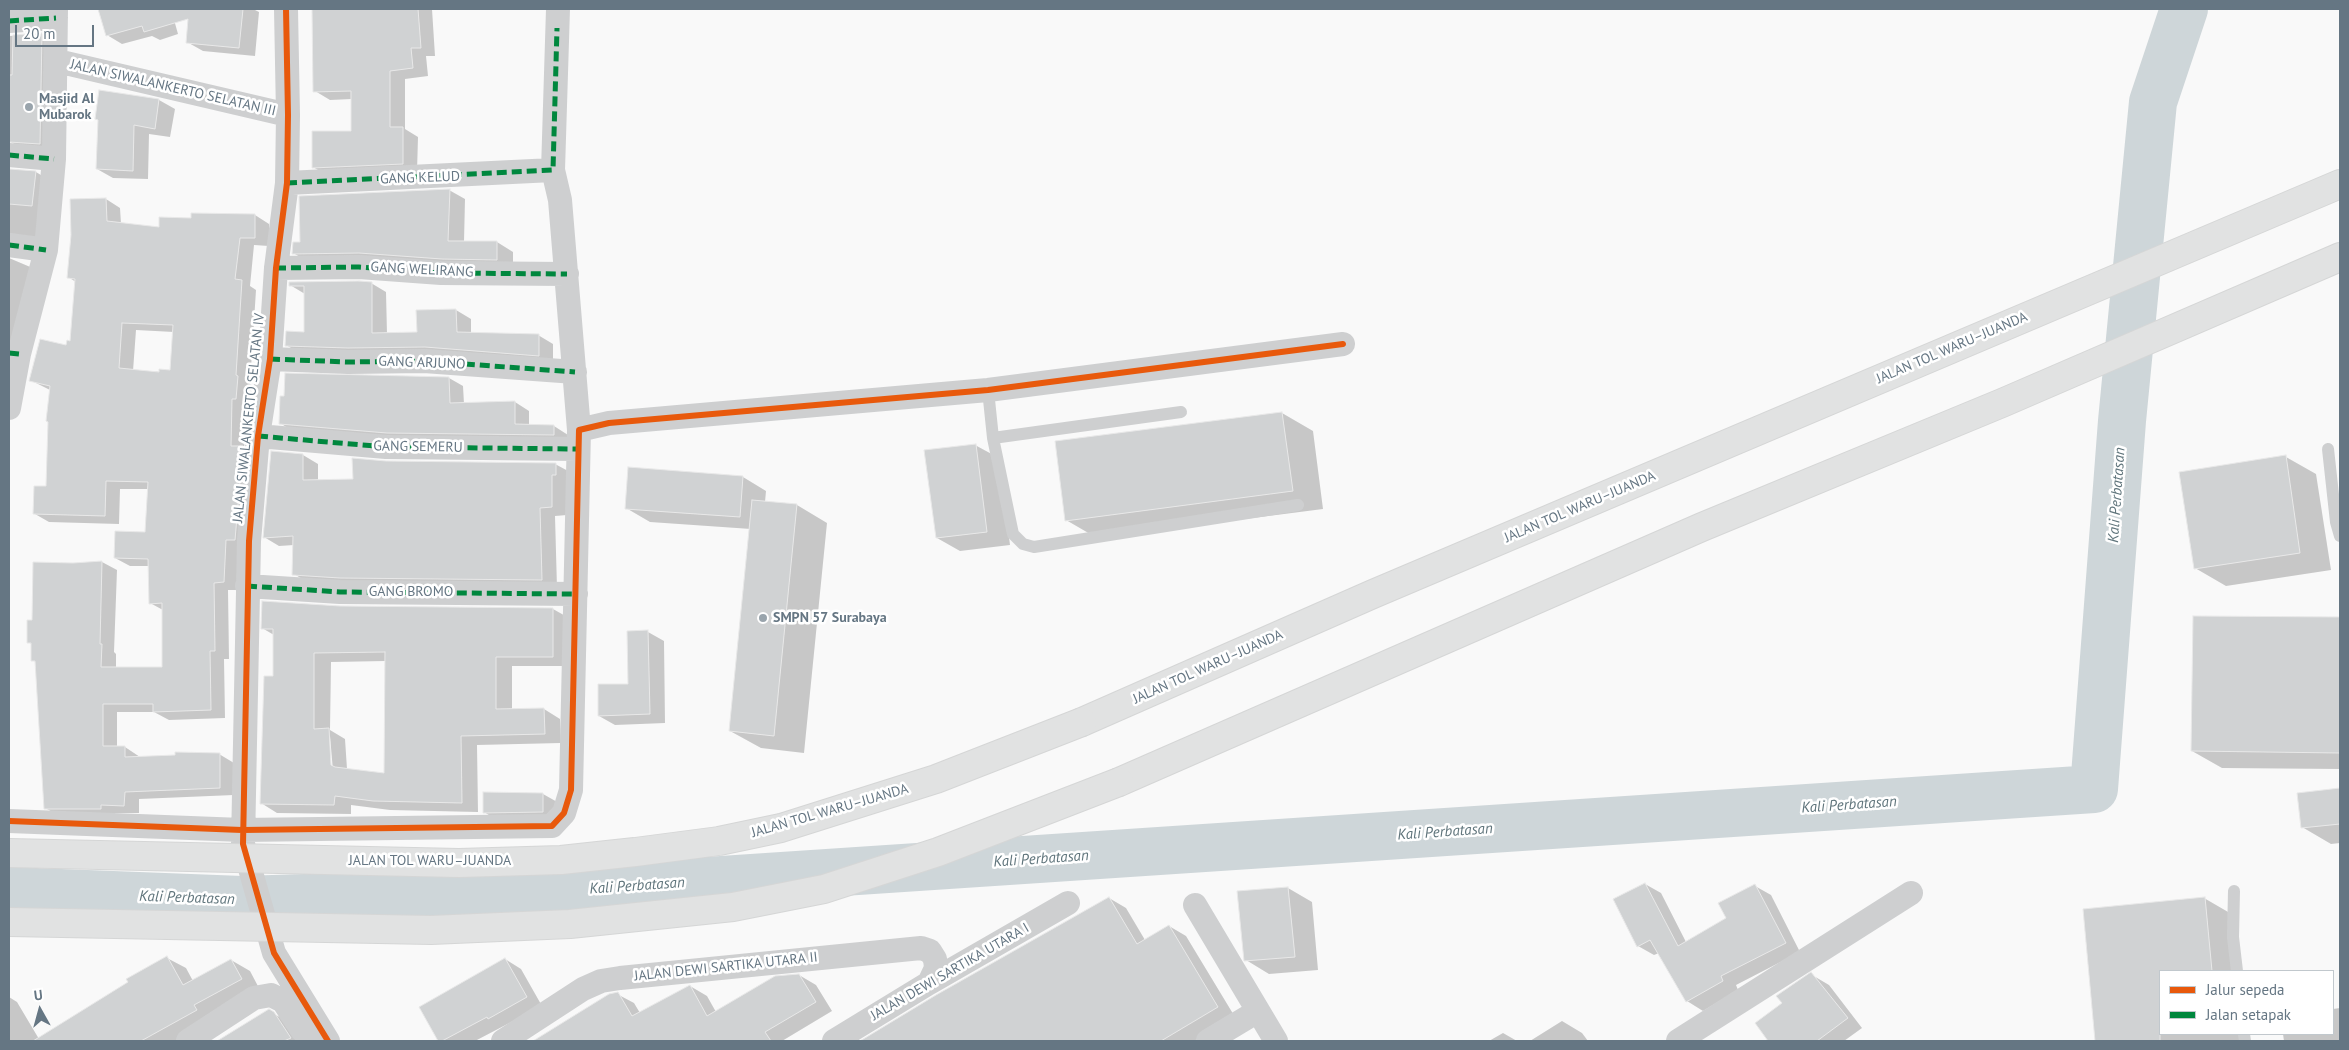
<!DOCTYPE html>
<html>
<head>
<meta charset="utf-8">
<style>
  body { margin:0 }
  #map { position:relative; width:2349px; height:1050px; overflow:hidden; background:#f9f9f9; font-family:"PT Sans",sans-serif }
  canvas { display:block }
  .frame { position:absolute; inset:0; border:10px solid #657683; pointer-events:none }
  .legend { position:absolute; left:2159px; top:970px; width:175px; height:65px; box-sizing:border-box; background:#fff; border:1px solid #c1c8cd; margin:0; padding:6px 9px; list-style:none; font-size:15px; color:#657683 }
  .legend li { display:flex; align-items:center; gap:10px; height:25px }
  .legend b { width:25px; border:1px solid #c1c8cd }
  .north { position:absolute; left:15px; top:985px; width:50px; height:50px; -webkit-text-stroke:4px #fff; paint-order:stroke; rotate:353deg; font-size:14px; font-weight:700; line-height:20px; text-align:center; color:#657683 }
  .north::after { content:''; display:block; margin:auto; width:18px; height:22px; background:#657683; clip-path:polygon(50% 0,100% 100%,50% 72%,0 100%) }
  .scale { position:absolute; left:15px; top:25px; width:79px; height:22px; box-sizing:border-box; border:2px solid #657683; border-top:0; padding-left:6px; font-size:15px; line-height:18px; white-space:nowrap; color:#657683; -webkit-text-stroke:4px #fff; paint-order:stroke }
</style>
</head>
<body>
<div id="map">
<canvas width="2349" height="1050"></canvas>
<div class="frame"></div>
<ul class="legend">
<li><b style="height:6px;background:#e8590c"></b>Jalur sepeda</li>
<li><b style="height:6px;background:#00873e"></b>Jalan setapak</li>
</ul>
<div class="north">U</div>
<div class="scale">20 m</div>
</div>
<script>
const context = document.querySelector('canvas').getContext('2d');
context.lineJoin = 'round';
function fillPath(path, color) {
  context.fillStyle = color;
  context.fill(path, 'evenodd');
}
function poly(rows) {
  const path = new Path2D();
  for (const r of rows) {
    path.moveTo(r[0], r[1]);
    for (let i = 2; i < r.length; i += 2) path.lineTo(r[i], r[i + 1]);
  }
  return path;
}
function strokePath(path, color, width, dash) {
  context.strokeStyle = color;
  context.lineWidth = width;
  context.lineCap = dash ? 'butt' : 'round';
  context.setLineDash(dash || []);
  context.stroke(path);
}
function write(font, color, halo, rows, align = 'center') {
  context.font = font + ' "PT Sans",sans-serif';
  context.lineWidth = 5;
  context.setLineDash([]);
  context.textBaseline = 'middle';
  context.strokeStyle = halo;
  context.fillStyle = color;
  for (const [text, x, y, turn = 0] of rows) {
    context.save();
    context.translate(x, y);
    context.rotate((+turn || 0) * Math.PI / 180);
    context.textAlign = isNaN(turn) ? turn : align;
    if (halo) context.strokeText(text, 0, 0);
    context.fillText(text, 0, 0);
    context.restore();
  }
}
fillPath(poly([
  [99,9,171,9,178,34,160,40,152,36,122,44,107,35],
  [190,9,253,9,259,12,255,56,203,51,187,42],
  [313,9,432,9,435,56,426,56,428,76,405,79,405,129,418,137,417,172,328,176,313,167,352,133,352,99,330,100,315,91],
  [9,34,9,36,42,34,54,41,53,150,21,148,9,141],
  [100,91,159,100,175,109,170,137,149,134,148,179,113,178,97,169],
  [9,169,36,172,49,180,42,237,9,249],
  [449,190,465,199,464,242,497,242,513,252,513,268,309,262,293,253,301,243],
  [106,199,120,208,121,224,160,229,192,219,255,215,269,224,269,246,254,245,250,286,256,290,250,384,252,385,251,407,246,406,238,590,228,590,229,659,224,659,225,718,169,720,154,712,117,712,117,747,125,747,140,757,219,754,234,763,234,795,139,799,139,813,115,813,115,816,60,816,45,808,36,662,32,660,33,645,28,642,34,621,73,564,102,562,117,570,114,652,116,654,116,668,163,668,163,610,150,603,149,566,130,566,115,558,146,533,149,489,120,489,119,524,49,522,35,514,47,488,50,390,30,380,71,342,76,282,68,277],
  [136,330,174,332,171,372,133,371],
  [9,258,35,269,9,349],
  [371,283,386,292,387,334,418,334,456,310,471,319,471,334,538,335,553,344,553,363,301,354,286,345,305,333,305,294,290,285],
  [449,378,463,386,464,404,515,402,529,411,529,426,554,426,568,435,569,443,294,432,280,423],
  [1282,413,1313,431,1323,509,1097,538,1066,520,1056,442],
  [975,445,999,458,1010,545,960,551,937,538],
  [303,455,318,464,318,481,354,481,386,462,555,464,570,472,567,515,555,516,557,588,309,583,294,574,294,545,279,546,264,537],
  [2286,457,2316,474,2331,570,2226,586,2195,568],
  [743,477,766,491,765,502,797,505,827,523,804,753,761,748,730,731,751,529,650,522,626,508],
  [340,607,553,609,569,618,570,666,512,666,512,710,544,709,560,719,561,743,477,745,478,812,390,810,351,805,351,814,277,813,261,803,275,677,274,635,262,628],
  [386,661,385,774,347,769,345,739,330,730,331,662],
  [328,736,330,736,333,771,330,772],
  [2194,617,2340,619,2340,769,2222,768,2192,751],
  [648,632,664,641,665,723,615,725,599,716,629,685],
  [2340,789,2340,843,2331,844,2302,827,2298,794],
  [543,794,559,803,558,821,500,822,484,812],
  [1645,884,1661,893,1686,942,1727,919,1755,886,1771,895,1800,952,1736,985,1738,990,1703,1011,1687,1001,1659,953,1654,955,1638,946],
  [1288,888,1312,902,1318,970,1269,974,1246,960,1239,893],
  [1109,898,1126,908,1145,940,1169,926,1186,936,1235,1017,1194,1041,862,1041,937,996],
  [2204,898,2235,916,2240,971,2160,971,2160,1034,2246,1034,2247,1041,2097,1041,2084,910],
  [167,958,186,968,193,981,231,960,250,971,260,990,178,1041,9,1041,9,997,17,1002,39,1039],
  [505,959,521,969,542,1006,475,1041,439,1041,420,1007],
  [799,975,816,985,832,1011,782,1041,535,1041,610,995,617,994,634,1003,640,1013,690,986,707,996,716,1012],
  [1812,975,1829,985,1862,1028,1844,1041,1770,1041,1757,1023,1784,1004],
  [2340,1008,2340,1041,2284,1041,2283,1034,2333,1034,2333,1009],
  [269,1011,292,1024,304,1041,220,1041],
  [1562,1021,1582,1033,1588,1041,1530,1041],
  [1503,1033,1517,1041,1489,1041]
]), '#0003');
strokePath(poly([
  [9,891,242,900,586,889,2094,789,2122,421,2153,102,2184,9]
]), '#ced6d9', 48);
const building = poly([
  [98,9,243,9,239,48,186,43,188,19,144,32,142,26,106,36,98,9],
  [312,9,418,9,421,48,411,48,413,68,390,71,390,127,403,127,403,164,312,168,312,131,351,131,351,91,313,92,312,9],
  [42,33,40,144,9,142,9,75,12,75,13,35,42,33],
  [99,90,159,99,155,129,134,125,133,171,96,169,98,120,95,119,99,90],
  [9,169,36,171,32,206,9,204,9,169],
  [450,189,448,241,497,241,497,260,442,259,359,253,292,254,293,242,300,242,299,196,450,189],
  [106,198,107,221,159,227,159,217,191,218,191,213,255,214,255,238,240,238,235,279,242,280,236,375,238,376,236,399,232,399,231,446,243,446,235,540,226,540,224,582,214,583,215,651,210,651,211,710,153,712,153,704,103,704,103,746,125,746,125,757,175,755,175,752,220,753,220,788,125,792,124,806,101,805,101,809,44,809,35,661,31,661,31,643,27,643,27,620,32,620,33,562,73,563,102,561,100,644,102,644,101,667,162,667,162,603,149,604,148,559,114,558,115,531,145,532,148,482,106,481,105,516,33,514,34,486,46,486,48,422,46,421,50,386,29,381,40,339,66,345,67,340,70,341,75,279,67,278,71,235,70,199,106,198],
  [122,323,173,325,170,370,159,369,159,372,119,368,122,323],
  [359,281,372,282,372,333,417,332,416,310,456,309,457,332,539,334,539,356,425,347,348,348,285,346,286,331,304,332,304,286,289,286,289,282,359,281],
  [285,373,449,377,450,403,515,401,515,424,554,425,554,435,387,433,279,424,280,396,284,396,285,373],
  [1282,412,1293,491,1065,521,1055,441,1282,412],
  [976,444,987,532,936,538,924,450,976,444],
  [271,451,303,454,303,480,353,479,352,458,386,461,556,463,556,475,552,475,552,507,540,508,542,580,340,578,292,575,293,536,263,538,271,451],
  [2286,455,2300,553,2194,569,2179,472,2286,455],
  [628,467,743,476,740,517,625,509,628,467],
  [752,500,797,504,774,736,729,731,752,500],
  [262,601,340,606,553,608,553,657,496,657,496,709,544,708,545,734,461,736,462,803,373,801,335,796,334,805,260,804,264,676,273,676,273,629,261,629,262,601],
  [385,652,384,773,335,767,331,765,329,728,314,729,314,653,385,652],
  [2193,616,2340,617,2340,753,2191,751,2193,616],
  [648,630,650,714,598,716,598,684,628,684,627,631,648,630],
  [2340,788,2340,824,2301,828,2297,793,2340,788],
  [483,792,543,793,543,812,483,813,483,792],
  [1645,883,1678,946,1726,918,1718,903,1755,884,1786,943,1721,976,1723,981,1686,1002,1650,940,1637,947,1613,899,1645,883],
  [1288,887,1295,957,1244,961,1237,891,1288,887],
  [1109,897,1137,944,1169,925,1218,1007,1161,1041,860,1041,936,995,1109,897],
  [2205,897,2212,971,2160,971,2160,1041,2095,1041,2083,909,2205,897],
  [167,956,183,985,231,959,242,979,194,1005,197,1010,141,1041,33,1041,128,982,126,979,167,956],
  [505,958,527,997,488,1019,487,1017,442,1041,438,1041,419,1007,505,958],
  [1811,972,1848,1018,1817,1041,1768,1041,1755,1023,1782,1003,1776,996,1811,972],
  [799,974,816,1002,765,1032,771,1041,533,1041,609,994,618,992,632,1016,690,985,707,1016,775,976,799,974],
  [269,1009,274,1012,291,1038,284,1041,217,1041,269,1009]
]);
fillPath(building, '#d0d2d3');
strokePath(building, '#e8e8e8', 1);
const highway = poly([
  [1082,722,1373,594,2340,184],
  [1119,782,1702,527,2002,403,2340,257]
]);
strokePath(highway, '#d5d6d6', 30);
strokePath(poly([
  [988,390,993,438,1181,412],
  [993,438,1013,534,1023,544,1034,547,1298,505],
  [2328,449,2336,522,2340,536],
  [2234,891,2233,937,2237,971],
  [2244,1034,2245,1041]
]), '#cecfd0', 12);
strokePath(poly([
  [286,9,288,115,287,183,276,268,270,359,258,436,249,541,243,844,274,953,328,1041],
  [558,9,553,170,560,200,579,430],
  [9,21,56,18],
  [57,61,288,115],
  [9,155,54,159],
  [287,183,553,170],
  [9,245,46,250],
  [276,268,359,267,441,273,567,274],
  [270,359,348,362,424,361,575,372],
  [9,408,19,354,46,250,54,159,56,9],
  [258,436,386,447,578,449],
  [247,586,340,592,576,594],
  [9,821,242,830,552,826,564,813,571,790,579,430,609,423,988,390,1343,344],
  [1195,905,1276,1041],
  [188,1041,254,998,271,995,283,1001,302,1030,319,1039],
  [503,1041,583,989,601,981,620,978,921,948,930,951,935,959,936,968,929,983],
  [834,1041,929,983,1068,903],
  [1208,1041,1258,1011],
  [1678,1041,1911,893]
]), '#cecfd0', 24);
strokePath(highway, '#e1e2e2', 28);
const highwayBridge = poly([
  [9,853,459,863,561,860,635,852,719,841,781,828,936,779,1082,722],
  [9,922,431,930,570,924,733,907,824,889,938,852,1119,782]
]);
strokePath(highwayBridge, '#d5d6d6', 30, []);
strokePath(highwayBridge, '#e1e2e2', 28);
strokePath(poly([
  [9,21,56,18],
  [9,155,54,159],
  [287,183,553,170,557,28],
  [9,245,46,250],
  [276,268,359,267,441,273,567,274],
  [9,353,19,354],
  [270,359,348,362,424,361,575,372],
  [258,436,386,447,578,449],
  [247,586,340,592,576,594]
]), '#00873e', 5, [10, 5]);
strokePath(poly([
  [286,9,288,115,287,183,276,268,270,359,258,436,249,541,243,844,274,953,328,1041],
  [9,821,242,830,552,826,564,813,571,790,579,430,609,423,988,390,1343,344]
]), '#e8590c', 6);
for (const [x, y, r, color] of [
  [29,107,5,"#99a4ac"],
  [763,618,5,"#99a4ac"]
]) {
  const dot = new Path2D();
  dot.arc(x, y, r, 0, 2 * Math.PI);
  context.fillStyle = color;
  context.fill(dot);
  strokePath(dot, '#fff', 2);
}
write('14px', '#657683', '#fff', [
  ["JALAN SIWALANKERTO SELATAN III",173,88,13],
  ["GANG KELUD",420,178,-2],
  ["GANG WELIRANG",422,270,3],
  ["JALAN TOL WARU–JUANDA",1952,348,-23],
  ["GANG ARJUNO",422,363,2],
  ["JALAN SIWALANKERTO SELATAN IV",249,418,-84],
  ["GANG SEMERU",418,447,1],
  ["JALAN TOL WARU–JUANDA",1580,507,-23],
  ["GANG BROMO",411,592],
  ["JALAN TOL WARU–JUANDA",1208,667,-24],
  ["JALAN TOL WARU–JUANDA",830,811,-16],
  ["JALAN TOL WARU–JUANDA",430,861],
  ["JALAN DEWI SARTIKA UTARA II",726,967,-6],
  ["JALAN DEWI SARTIKA UTARA I",950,972,-30]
]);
write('bold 14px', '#657683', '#fff', [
  ["Masjid Al",39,99],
  ["Mubarok",39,115],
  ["SMPN 57 Surabaya",773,618]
], 'left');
write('italic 15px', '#60757c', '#fff', [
  ["Kali Perbatasan",2117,495,-86],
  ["Kali Perbatasan",1849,805,-4],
  ["Kali Perbatasan",1445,832,-4],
  ["Kali Perbatasan",1041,859,-4],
  ["Kali Perbatasan",637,886,-4],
  ["Kali Perbatasan",187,898,2]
]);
</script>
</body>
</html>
